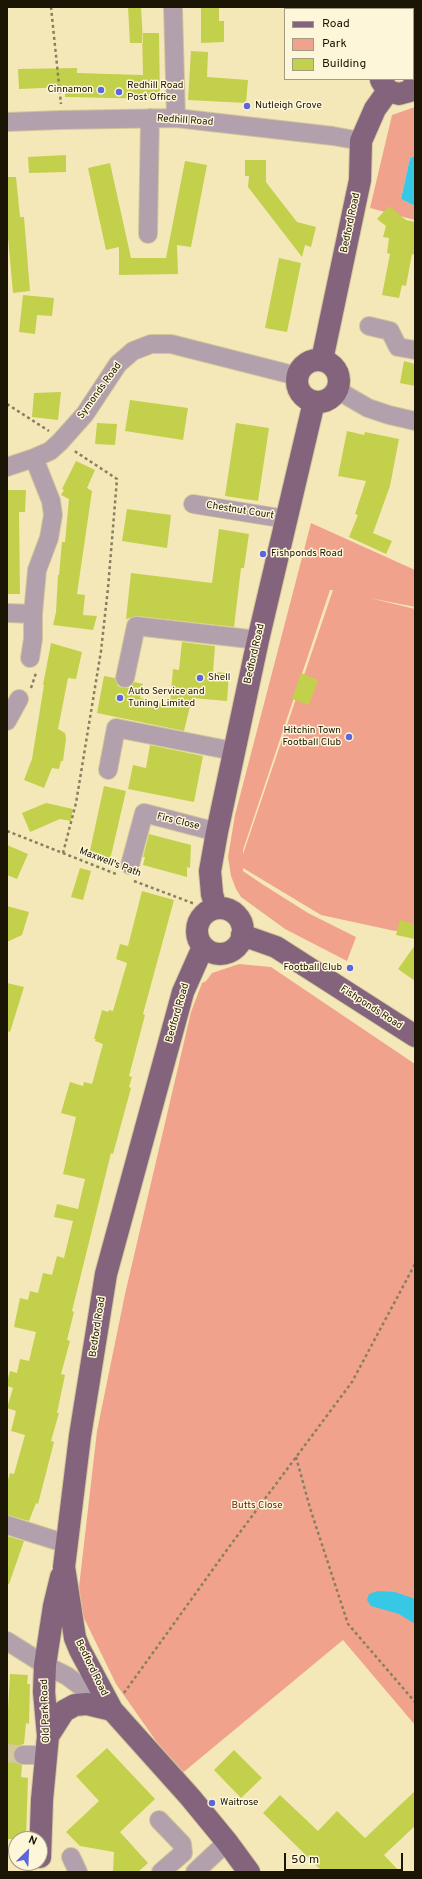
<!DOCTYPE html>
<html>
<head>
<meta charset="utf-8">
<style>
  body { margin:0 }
  #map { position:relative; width:422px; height:1879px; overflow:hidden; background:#f5e8b8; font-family:Overpass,sans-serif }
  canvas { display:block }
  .frame { position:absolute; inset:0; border:8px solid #1a1504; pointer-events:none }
  .legend { position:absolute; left:284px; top:8px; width:130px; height:72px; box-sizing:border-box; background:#fdf6d9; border:1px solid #a29c84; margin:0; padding:5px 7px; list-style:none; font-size:12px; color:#1a1504 }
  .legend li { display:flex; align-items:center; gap:8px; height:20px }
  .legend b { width:20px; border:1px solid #a29c84 }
  .north { position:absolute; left:8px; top:1831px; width:40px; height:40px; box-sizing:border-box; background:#fdf6d9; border:1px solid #a29c84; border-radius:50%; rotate:24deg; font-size:11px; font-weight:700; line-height:16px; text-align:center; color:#1a1504 }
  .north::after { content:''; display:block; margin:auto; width:14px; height:18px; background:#5c67de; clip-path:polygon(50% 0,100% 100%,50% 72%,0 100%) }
  .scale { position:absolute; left:284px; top:1853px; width:119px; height:18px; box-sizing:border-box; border:2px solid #1a1504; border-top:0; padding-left:5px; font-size:12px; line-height:14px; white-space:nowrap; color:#1a1504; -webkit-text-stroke:3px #fdf6d9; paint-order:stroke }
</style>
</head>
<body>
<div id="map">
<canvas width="422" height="1879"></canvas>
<div class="frame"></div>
<ul class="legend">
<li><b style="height:5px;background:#84647c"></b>Road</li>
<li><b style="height:11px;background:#f1a28d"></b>Park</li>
<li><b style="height:11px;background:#c2d04c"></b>Building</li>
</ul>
<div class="north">N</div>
<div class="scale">50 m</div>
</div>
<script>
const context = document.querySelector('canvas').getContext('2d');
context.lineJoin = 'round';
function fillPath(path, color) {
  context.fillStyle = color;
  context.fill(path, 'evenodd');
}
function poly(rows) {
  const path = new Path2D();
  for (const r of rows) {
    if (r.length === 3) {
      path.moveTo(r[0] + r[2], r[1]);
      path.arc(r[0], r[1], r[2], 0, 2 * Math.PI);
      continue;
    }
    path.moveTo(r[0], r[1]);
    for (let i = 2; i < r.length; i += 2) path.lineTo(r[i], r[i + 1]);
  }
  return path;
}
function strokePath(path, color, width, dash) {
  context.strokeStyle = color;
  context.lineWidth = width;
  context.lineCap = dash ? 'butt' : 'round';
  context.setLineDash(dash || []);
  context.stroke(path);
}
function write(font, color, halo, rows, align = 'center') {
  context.font = font + ' Overpass,sans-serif';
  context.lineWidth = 3;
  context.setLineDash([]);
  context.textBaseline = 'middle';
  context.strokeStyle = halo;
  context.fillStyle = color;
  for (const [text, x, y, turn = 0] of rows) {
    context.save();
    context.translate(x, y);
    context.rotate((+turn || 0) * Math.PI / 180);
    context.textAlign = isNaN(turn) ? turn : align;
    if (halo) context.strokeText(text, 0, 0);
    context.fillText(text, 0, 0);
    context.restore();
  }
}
fillPath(poly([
  [415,107,415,156,410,158,401,199,415,206,415,220,370,208,392,115],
  [311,523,415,570,415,607,370,598,415,609,415,927,395,931,321,915,243,868,243,871,262,884,308,913,356,937,347,961,285,929,241,897,236,889,231,876,228,857,235,815],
  [330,590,333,590,243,854,243,850],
  [239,964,271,967,415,1064,415,1725,343,1640,180,1775,116,1684,82,1614,79,1587,97,1431,125,1294,191,1012,202,983,206,981,212,973]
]), '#f1a28d');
fillPath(poly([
  [415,156,415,206,401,199,410,158],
  [377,1591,395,1592,415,1599,415,1624,399,1614,371,1606,367,1600,369,1594]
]), '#37c8e6');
fillPath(poly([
  [128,7,141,7,143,43,130,43],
  [201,7,219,7,219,21,224,21,224,42,201,43],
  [142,33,159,33,160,99,65,97,65,87,19,89,18,69,77,68,77,73,143,75],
  [191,51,208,52,207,77,248,80,246,103,188,100],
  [66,155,66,172,29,173,28,157],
  [245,160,266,160,266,182,269,186,297,222,316,227,311,247,305,245,302,257,248,187,249,176,245,176],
  [185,161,207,165,191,247,177,245,178,274,119,275,119,247,106,250,88,168,110,163,131,258,166,258],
  [7,177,16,177,20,217,24,217,30,291,13,293,7,226],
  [389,206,406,220,415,222,415,255,412,254,406,286,402,285,399,298,382,295,390,254,387,253,389,238,383,237,386,226,377,219],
  [279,258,301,263,287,332,265,328],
  [23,295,54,298,52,316,37,315,35,334,19,332],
  [404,361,415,364,415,386,400,383],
  [61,392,58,420,32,417,34,393],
  [130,400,188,408,183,440,125,431],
  [97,423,117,424,115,445,95,444],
  [236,423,269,428,258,501,225,496],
  [347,431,364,435,365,432,399,439,390,486,373,533,392,541,386,554,349,537,358,515,355,514,366,481,338,476],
  [76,461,95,470,87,488,92,491,77,594,85,595,83,615,97,616,93,630,53,625,56,612,58,575,59,575,62,542,65,542,69,499,61,495,64,490,62,489],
  [7,490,26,490,25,512,19,512,20,594,7,594],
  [127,509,171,515,167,548,122,541],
  [219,529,249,534,244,568,241,568,234,627,137,616,126,619,131,573,212,583],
  [182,642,215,646,213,672,229,673,227,701,192,698,184,731,97,713,104,676,115,678,118,686,123,688,129,688,134,682,143,684,140,698,170,705,173,669,179,670],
  [51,643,82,652,76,679,68,678,58,729,65,733,66,739,63,761,61,761,59,769,52,768,44,788,24,780,32,759,44,685,43,685],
  [301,673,318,680,309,705,292,699],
  [150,745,203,756,194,802,128,789,133,765,146,768],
  [104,786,126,791,110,860,89,855],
  [46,803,73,809,71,821,60,819,30,832,22,813],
  [149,834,191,845,190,868,187,867,187,877,143,865,145,857,143,857],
  [7,845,28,854,17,879,7,875],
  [80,868,91,871,83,900,71,897],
  [142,891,174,900,143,1014,145,1015,129,1076,132,1077,129,1087,131,1088,113,1154,111,1153,72,1311,74,1312,67,1340,70,1341,61,1374,65,1375,57,1413,59,1413,51,1441,54,1442,38,1504,36,1503,29,1521,7,1515,7,1483,10,1473,14,1474,25,1435,11,1431,16,1411,7,1408,13,1388,7,1386,7,1382,10,1371,17,1373,20,1359,29,1361,36,1332,14,1327,20,1298,28,1300,30,1291,38,1293,43,1273,52,1275,57,1256,64,1258,73,1221,54,1217,57,1204,78,1209,85,1179,63,1174,76,1117,61,1113,70,1082,83,1086,84,1082,92,1084,103,1044,95,1041,96,1039,94,1039,102,1010,108,1012,109,1010,113,1011,127,963,116,959,120,944,128,946],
  [7,906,29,912,22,935,7,942],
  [400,920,415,924,415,939,396,935],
  [415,945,415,981,398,969],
  [7,983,24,987,10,1032,7,1031],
  [7,1536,24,1541,9,1584,7,1584],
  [10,1674,28,1675,27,1684,30,1684,29,1724,26,1723,24,1744,17,1746,13,1755,14,1761,22,1765,21,1777,28,1778,26,1838,22,1839,7,1839,7,1727],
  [107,1748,155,1799,120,1832,148,1863,138,1872,113,1872,114,1852,80,1846,66,1832,99,1801,76,1776],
  [234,1750,262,1778,241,1798,214,1770],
  [415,1791,415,1826,384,1855,400,1872,323,1872,263,1813,280,1795,318,1831,337,1811,365,1838]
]), '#c2d04c');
strokePath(poly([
  [7,1753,23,1755]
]), '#d4c89d', 18, [18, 9]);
const minor = poly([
  [173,7,176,118],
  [7,122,61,120,176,118,333,136,361,141],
  [148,234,150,118],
  [369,326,390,331,398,347,415,350],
  [337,390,368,408,389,415,415,421],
  [7,467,34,458,50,451,60,442,85,414,118,364,133,351,151,344,171,344,297,376],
  [193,504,286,519],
  [7,613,33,614],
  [30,658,33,639,33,614,37,570,49,538,53,515,51,501,34,458],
  [125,678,136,626,258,640],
  [7,721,19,699],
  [108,770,116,728,233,751],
  [130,865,144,813,217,832],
  [7,1525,67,1544],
  [7,1641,45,1665,67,1676,110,1708],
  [23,1755,46,1755],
  [159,1820,182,1844,183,1853],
  [71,1857,78,1872],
  [161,1872,183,1853],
  [195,1872,227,1842]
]);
const major = poly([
  [401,9,401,7],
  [381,80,388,91,399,94,410,91,415,83],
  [318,381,21],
  [322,360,360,180,361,141,375,109,388,91],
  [216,908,212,894,210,871,217,832,258,640,314,402],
  [220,931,23],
  [242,935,276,947,415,1036],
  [203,947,183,992,106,1274,80,1436,64,1567,75,1638,80,1650,112,1710,190,1797,227,1842,249,1872],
  [48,1736,64,1711,75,1705,87,1704,112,1710],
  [40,1857,42,1800,48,1736,44,1692,45,1665,54,1606,61,1577]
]);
strokePath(minor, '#d2c69b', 20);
strokePath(major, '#d2c69b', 24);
strokePath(poly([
  [51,7,61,104],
  [7,404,49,431],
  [31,688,36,673],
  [7,831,116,874],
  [63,853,76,803,101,651,108,588,117,479,73,450],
  [134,881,195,904],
  [296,1457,310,1508,348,1624,415,1702],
  [124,1693,229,1547,352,1382,415,1264]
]), '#887f5f', 2.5, [3, 3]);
strokePath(minor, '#b2a0ad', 18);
strokePath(major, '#84647c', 22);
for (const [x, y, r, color] of [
  [101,90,4,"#5c67de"],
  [119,92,4,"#5c67de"],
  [247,106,4,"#5c67de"],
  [263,554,4,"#5c67de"],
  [200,678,4,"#5c67de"],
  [120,698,4,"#5c67de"],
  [349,737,4,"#5c67de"],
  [350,968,4,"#5c67de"],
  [212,1803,4,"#5c67de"]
]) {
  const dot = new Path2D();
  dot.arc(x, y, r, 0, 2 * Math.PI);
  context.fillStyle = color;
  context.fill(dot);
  strokePath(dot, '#fdf6d9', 1.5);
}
write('10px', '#1a1504', '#fdf6d9', [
  ["Redhill Road",127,86],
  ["Post Office",127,98],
  ["Cinnamon",93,90,"right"],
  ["Nutleigh Grove",255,106],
  ["Fishponds Road",271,554],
  ["Shell",208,678],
  ["Auto Service and",128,692],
  ["Tuning Limited",128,704],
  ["Hitchin Town",341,731,"right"],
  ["Football Club",341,743,"right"],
  ["Football Club",342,968,"right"],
  ["Waitrose",220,1803]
], 'left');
write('10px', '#1a1504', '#fdf6d9', [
  ["Redhill Road",185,121,4],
  ["Bedford Road",351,223,-78],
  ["Symonds Road",100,391,-54],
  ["Chestnut Court",240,511,9],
  ["Bedford Road",255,654,-77],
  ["Firs Close",178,822,14],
  ["Maxwell's Path",110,863,21],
  ["Fishponds Road",371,1008,33],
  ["Bedford Road",178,1013,-74],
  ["Bedford Road",98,1327,-81],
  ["Bedford Road",91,1668,64],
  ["Old Park Road",46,1711,-92]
]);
write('10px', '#6c210d', '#fdf6d9', [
  ["Butts Close",257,1506]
]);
</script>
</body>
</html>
